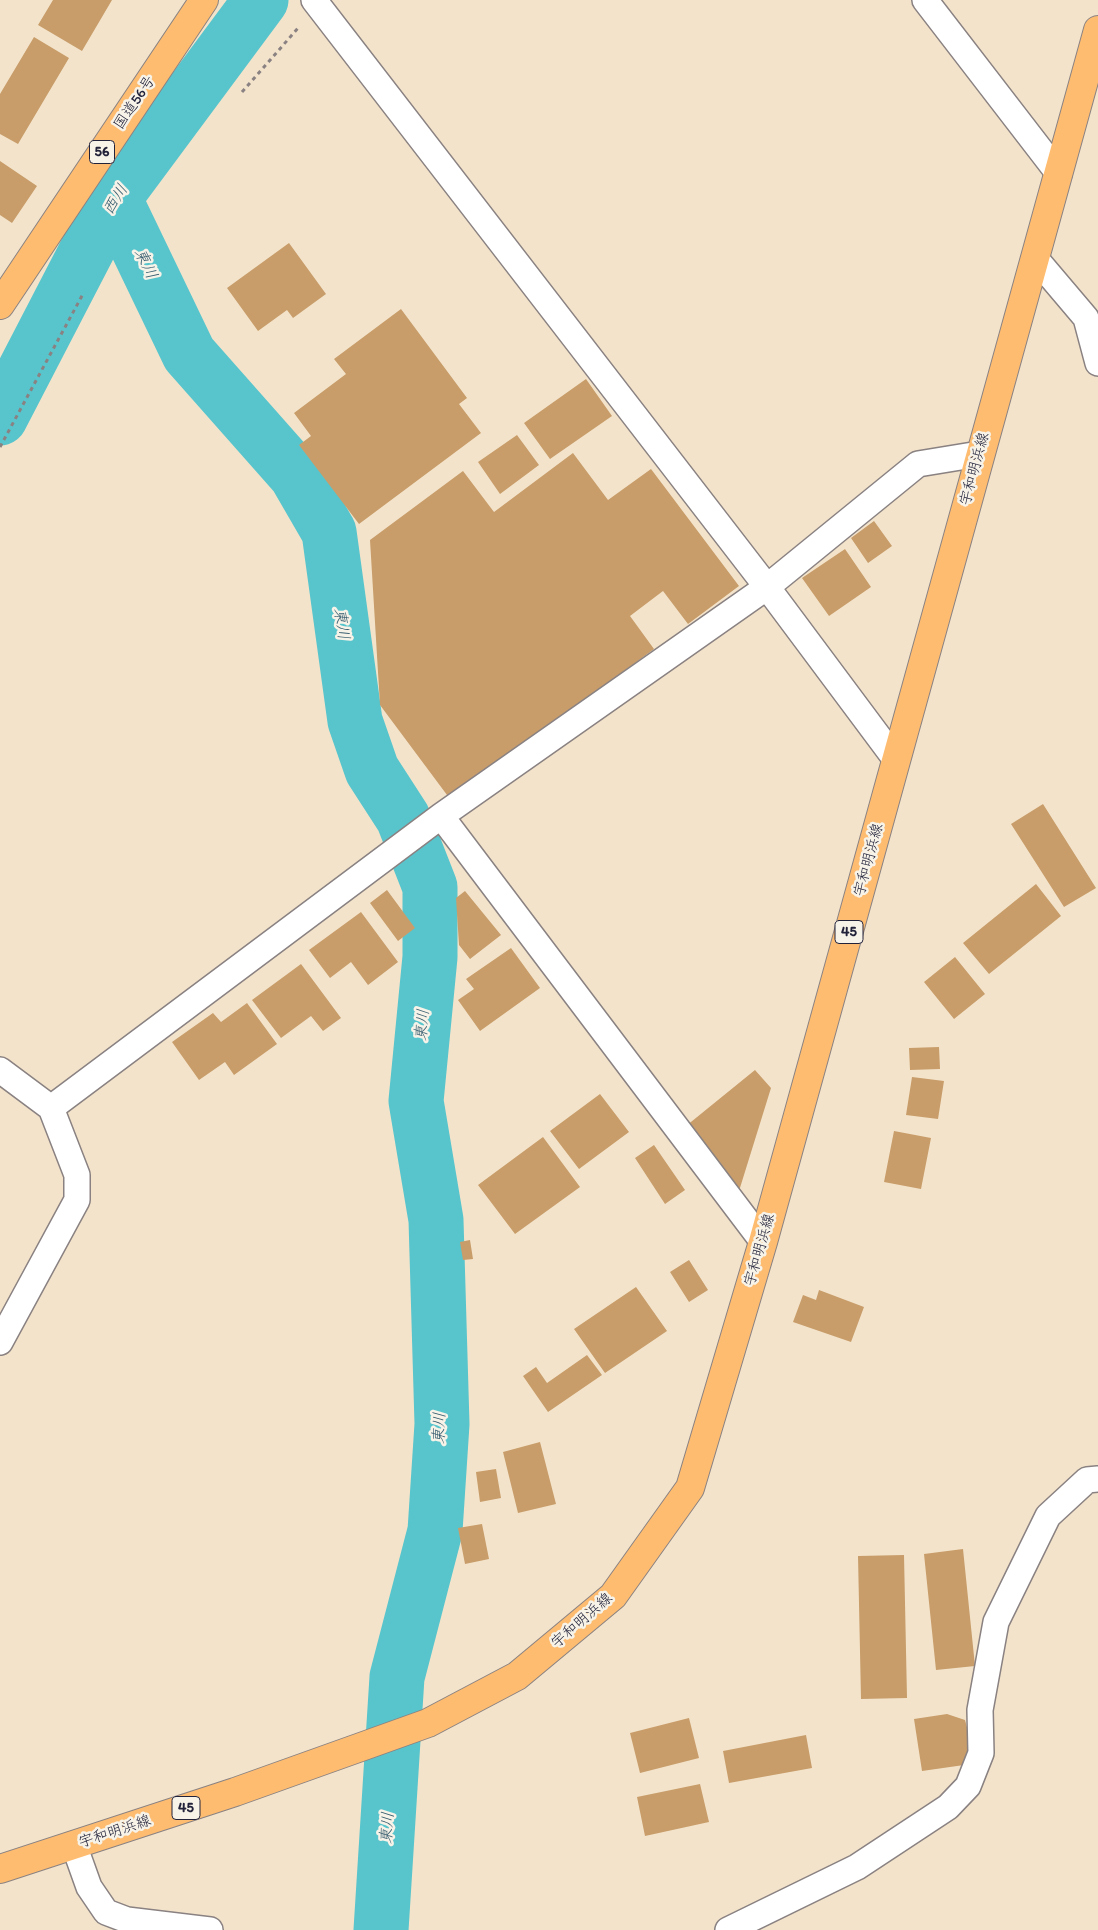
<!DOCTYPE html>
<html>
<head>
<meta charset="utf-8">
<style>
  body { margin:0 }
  canvas { display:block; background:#f3e3ca }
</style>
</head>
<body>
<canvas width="1098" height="1930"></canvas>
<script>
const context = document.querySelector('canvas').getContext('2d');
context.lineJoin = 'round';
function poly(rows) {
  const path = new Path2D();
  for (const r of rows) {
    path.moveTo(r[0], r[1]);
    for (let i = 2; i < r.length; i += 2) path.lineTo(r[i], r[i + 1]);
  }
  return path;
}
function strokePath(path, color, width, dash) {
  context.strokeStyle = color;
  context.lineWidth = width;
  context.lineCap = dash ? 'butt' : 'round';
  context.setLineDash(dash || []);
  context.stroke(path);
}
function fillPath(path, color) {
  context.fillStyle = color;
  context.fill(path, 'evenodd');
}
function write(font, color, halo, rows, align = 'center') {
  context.font = font + ' Itim,"Klee One",sans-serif';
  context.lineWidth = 5;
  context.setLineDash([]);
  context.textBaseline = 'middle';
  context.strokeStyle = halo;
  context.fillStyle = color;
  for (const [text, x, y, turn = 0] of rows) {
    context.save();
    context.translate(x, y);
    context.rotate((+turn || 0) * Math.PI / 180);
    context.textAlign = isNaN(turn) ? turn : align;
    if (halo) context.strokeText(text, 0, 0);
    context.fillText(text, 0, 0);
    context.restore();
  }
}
strokePath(poly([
  [114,198,189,354,296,475,329,532,355,721,372,770,403,818,430,887,430,957,416,1101,436,1220,442,1424,435,1531,397,1677,381,1930],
  [0,418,114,198,261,0]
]), '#58c5cd', 55);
fillPath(poly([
  [53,0,112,0,82,51,38,25],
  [34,37,69,58,18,144,0,134,0,94],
  [0,161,37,186,12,223,0,215],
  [289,243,326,294,293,318,287,310,258,331,227,288],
  [401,309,467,398,459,404,481,433,359,524,299,445,311,436,294,413,346,374,334,359],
  [586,379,612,416,550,459,524,423],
  [517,435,539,465,500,494,478,462],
  [573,453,608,500,651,469,739,586,688,624,663,591,630,616,654,649,450,799,380,705,370,540,463,471,494,512],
  [874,521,892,546,868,563,851,538],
  [845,549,871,587,829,616,802,578],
  [1043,804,1096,888,1064,907,1011,824],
  [1036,884,1061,916,989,974,963,943],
  [387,890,415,928,398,941,370,903],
  [465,891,501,935,470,959,459,945,456,898],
  [361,912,398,962,368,985,351,962,330,978,309,950],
  [511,948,540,988,480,1031,458,1000,474,989,466,979],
  [955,957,985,994,954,1019,924,982],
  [301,964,341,1018,323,1031,311,1016,281,1038,252,1000],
  [247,1003,277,1044,234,1075,225,1062,199,1080,172,1042,213,1013,221,1022],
  [939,1047,940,1069,910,1070,909,1048],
  [755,1070,771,1088,739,1191,686,1126],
  [912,1077,944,1081,938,1119,906,1115],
  [600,1094,629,1132,579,1169,550,1131],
  [894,1131,931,1138,921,1189,884,1182],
  [543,1137,580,1187,515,1234,478,1185],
  [654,1145,685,1190,665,1204,635,1158],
  [470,1240,473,1259,463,1260,460,1242],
  [689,1260,708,1290,689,1302,670,1272],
  [636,1287,667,1331,605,1373,574,1329],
  [819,1290,864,1307,851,1342,793,1322,803,1295,816,1300],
  [587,1355,602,1375,548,1412,523,1376,536,1367,547,1383],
  [540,1442,556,1504,518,1513,503,1452],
  [496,1469,501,1498,480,1502,476,1472],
  [482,1524,489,1559,465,1564,458,1528],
  [963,1549,975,1666,936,1670,924,1554],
  [904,1555,907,1698,861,1699,858,1556],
  [947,1714,965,1720,972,1746,964,1765,922,1771,914,1719],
  [689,1718,699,1758,640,1773,630,1733],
  [806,1735,812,1768,729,1783,723,1751],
  [700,1784,709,1822,645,1836,637,1797]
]), '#c89d6a');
const minor = poly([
  [314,0,767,587,896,760],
  [925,0,1059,174],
  [1036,259,1086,318,1098,363],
  [441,816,763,1242],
  [0,1070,51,1108],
  [0,1342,77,1200,77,1175,51,1108,441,816,767,587,918,464,979,454],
  [74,1845,89,1887,106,1912,127,1920,210,1930],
  [728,1930,857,1867,948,1807,968,1786,981,1753,980,1710,996,1622,1048,1516,1087,1480,1098,1479]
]);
const primary = poly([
  [0,1869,235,1792,428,1723,517,1676,613,1596,690,1488,763,1242,1098,30]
]);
const trunk = poly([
  [0,305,204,0]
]);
strokePath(minor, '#8a8282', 28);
strokePath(primary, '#8a8282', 30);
strokePath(trunk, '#8a8282', 30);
strokePath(poly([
  [242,92,299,27],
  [0,447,83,294]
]), '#8a8282', 3, [4, 4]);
strokePath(minor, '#fff', 25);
strokePath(primary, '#febc70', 28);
strokePath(trunk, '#febc70', 28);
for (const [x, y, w] of [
  [102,152,25],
  [849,932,28],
  [186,1808,28]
]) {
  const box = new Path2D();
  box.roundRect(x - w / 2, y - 11.5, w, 23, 4);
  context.fillStyle = '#f7f3e8';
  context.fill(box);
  strokePath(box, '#22223b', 1);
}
write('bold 14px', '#22223b', null, [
  ["56",102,152],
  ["45",849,932],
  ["45",186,1808]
]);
write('15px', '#22223b', '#f7f3e8', [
  ["国道56号",135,103,-56],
  ["宇和明浜線",975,469,-75],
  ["宇和明浜線",869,860,-75],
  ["宇和明浜線",760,1250,-74],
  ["宇和明浜線",582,1621,-41],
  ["宇和明浜線",115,1832,-18]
]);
write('italic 16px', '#355b6e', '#f7f3e8', [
  ["西川",116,200,-58],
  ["東川",145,264,64],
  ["東川",341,624,82],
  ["東川",423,1025,-85],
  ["東川",440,1428,-88],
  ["東川",388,1828,-86]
]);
</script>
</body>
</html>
